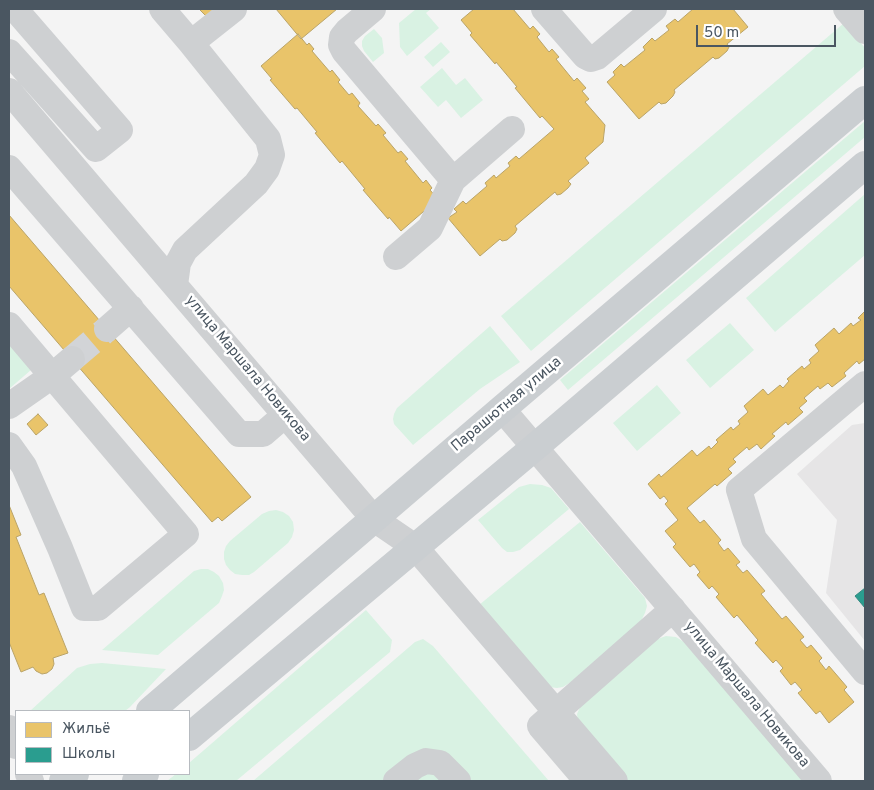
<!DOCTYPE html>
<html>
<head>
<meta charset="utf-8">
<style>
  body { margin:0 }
  #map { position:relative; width:874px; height:790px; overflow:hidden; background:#f4f4f4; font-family:Overpass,sans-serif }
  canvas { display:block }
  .frame { position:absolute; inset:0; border:10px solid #4a5661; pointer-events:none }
  .legend { position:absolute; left:15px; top:710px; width:175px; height:65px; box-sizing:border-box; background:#fff; border:1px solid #b7bbc0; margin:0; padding:6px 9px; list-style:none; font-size:15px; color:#4a5661 }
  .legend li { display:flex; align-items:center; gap:10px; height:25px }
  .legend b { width:25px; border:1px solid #b7bbc0 }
  .scale { position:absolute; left:696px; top:25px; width:140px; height:22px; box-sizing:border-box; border:2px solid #4a5661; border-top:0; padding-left:6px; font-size:15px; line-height:18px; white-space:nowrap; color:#4a5661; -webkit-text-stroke:4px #fff; paint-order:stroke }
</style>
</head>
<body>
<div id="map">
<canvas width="874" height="790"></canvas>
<div class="frame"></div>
<ul class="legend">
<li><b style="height:14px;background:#e9c46a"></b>Жильё</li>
<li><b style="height:14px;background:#2a9d8f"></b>Школы</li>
</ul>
<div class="scale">50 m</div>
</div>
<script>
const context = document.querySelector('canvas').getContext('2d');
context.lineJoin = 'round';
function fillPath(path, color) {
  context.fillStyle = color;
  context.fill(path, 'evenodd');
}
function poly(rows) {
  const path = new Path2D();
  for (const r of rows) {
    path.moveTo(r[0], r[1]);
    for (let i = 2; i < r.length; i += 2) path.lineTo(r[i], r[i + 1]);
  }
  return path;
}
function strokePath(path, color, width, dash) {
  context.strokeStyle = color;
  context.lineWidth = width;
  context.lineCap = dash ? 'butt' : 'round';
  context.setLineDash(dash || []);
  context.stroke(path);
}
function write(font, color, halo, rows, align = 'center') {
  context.font = font + ' Overpass,sans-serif';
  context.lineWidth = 5;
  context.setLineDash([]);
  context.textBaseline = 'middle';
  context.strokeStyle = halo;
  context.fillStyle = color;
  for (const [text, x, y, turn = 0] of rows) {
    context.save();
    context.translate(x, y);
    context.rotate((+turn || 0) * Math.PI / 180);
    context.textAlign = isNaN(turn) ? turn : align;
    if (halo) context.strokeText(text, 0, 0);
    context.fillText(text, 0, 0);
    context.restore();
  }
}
fillPath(poly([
  [865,423,865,641,826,593,837,520,797,474,852,425]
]), '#e6e5e6');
fillPath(poly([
  [416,9,431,9,426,13,439,28,407,56,400,47,399,23],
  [844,23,865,48,865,66,531,351,501,316],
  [374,29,382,38,384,53,373,62,364,51,362,46,362,41,365,36],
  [441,42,450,52,433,67,424,57],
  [442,68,456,85,465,78,483,100,461,118,446,100,438,107,420,87],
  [865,121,865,137,568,390,560,380],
  [865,194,865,255,775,332,746,298],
  [730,323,754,350,710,388,686,360],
  [490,326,520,362,480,389,413,445,394,424,393,419,394,414,397,408],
  [9,343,31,370,9,389],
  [657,385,681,413,637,451,613,423],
  [530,484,542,485,551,488,569,509,520,550,513,552,507,552,502,548,478,520,519,487],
  [276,510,283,512,289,516,293,522,294,530,292,537,288,543,254,572,249,575,242,575,235,574,230,570,226,565,224,559,224,552,226,546,230,541,262,514,269,511],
  [580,522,645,598,647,606,645,613,641,621,571,682,563,687,557,688,549,687,479,605],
  [201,569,208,569,214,572,219,576,223,583,224,590,222,596,219,603,158,655,102,650,194,571],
  [366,610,392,640,390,652,236,781,167,781,176,774,189,774,189,763],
  [666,636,676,637,684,642,803,781,625,781,578,722,577,714,581,705,655,640],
  [423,639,433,646,549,781,253,781,415,642],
  [102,663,166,669,130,707,125,711,30,711,77,668,90,664]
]), '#d9f2e3');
const homes = poly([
  [199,9,215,9,207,17,199,9],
  [276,9,337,9,301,39,276,9],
  [474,9,513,9,530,29,533,26,540,34,537,37,549,52,552,49,559,57,556,59,574,81,577,78,586,88,582,91,589,99,585,102,605,125,603,142,585,158,589,163,568,181,571,184,568,188,561,194,557,195,555,192,515,226,517,229,515,233,507,240,502,241,500,239,480,256,448,218,457,212,454,209,463,201,466,204,487,186,485,183,494,175,496,178,510,166,508,163,516,156,519,159,554,129,542,116,540,118,515,88,517,87,496,62,495,64,470,35,472,33,461,20,474,9],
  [693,9,733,9,748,27,727,44,729,47,727,51,719,58,715,59,713,57,674,90,675,92,673,96,666,103,661,104,659,102,639,119,607,82,615,75,613,72,621,64,624,67,645,50,643,47,652,38,655,41,669,30,666,26,675,19,678,22,693,9],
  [298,34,307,45,309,43,314,49,312,51,330,72,332,70,340,80,338,82,349,95,352,93,360,103,358,106,376,126,378,124,386,133,383,135,398,153,401,151,408,159,405,161,423,183,426,180,432,188,430,190,438,199,401,231,389,217,388,219,363,190,365,189,342,161,340,163,315,133,317,132,297,108,295,109,270,80,272,79,261,66,298,34],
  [9,215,251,497,222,521,218,517,212,522,9,286,9,215],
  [865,311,865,359,859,364,857,361,844,373,846,376,832,387,828,383,820,389,818,386,804,398,807,401,799,408,803,412,788,425,786,422,772,434,775,436,761,449,757,444,749,450,747,447,733,459,736,462,728,469,732,473,717,486,715,484,687,508,700,523,704,520,721,540,718,543,724,551,728,548,740,562,736,565,743,573,747,570,765,591,761,594,782,619,786,616,804,637,800,640,807,648,811,645,822,658,819,661,826,670,829,666,847,687,844,690,854,702,829,723,820,711,816,714,798,693,802,690,795,682,791,685,780,671,783,668,776,660,773,663,755,643,758,640,737,615,734,618,716,597,719,594,712,586,709,589,697,575,700,572,694,564,690,567,673,547,676,544,665,531,678,520,665,504,668,501,664,496,660,499,648,484,659,474,661,477,692,450,697,456,709,446,711,449,718,442,716,440,731,427,733,430,740,424,738,421,748,412,744,406,763,389,768,395,780,385,783,388,789,381,787,379,802,366,804,369,811,363,809,360,819,351,815,345,834,328,839,334,851,323,853,326,861,320,858,318,865,311],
  [38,414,48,425,36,435,27,424,38,414],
  [9,505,21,535,16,537,39,595,44,593,68,653,53,658,54,664,52,669,47,673,42,674,36,671,33,667,21,672,9,642,9,505]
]);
fillPath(homes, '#e9c46a');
strokePath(homes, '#b9a367', 1);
const schools = poly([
  [865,588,865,608,855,596,865,588]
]);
fillPath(schools, '#2a9d8f');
strokePath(schools, '#348881', 1);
strokePath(poly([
  [72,359,107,329]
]), '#d2d4d7', 26, [26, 13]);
strokePath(poly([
  [162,9,191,43,268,139,272,155,267,169,256,184,185,250,178,263,175,285],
  [373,9,347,31,342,37,341,45,344,51,453,180],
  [544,9,585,56,591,59,597,57,654,9],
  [846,9,865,31],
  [191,43,234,9],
  [9,52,96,149,120,130,15,9],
  [9,91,374,519,415,547,615,781],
  [9,168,239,434,263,434,285,415],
  [396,257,430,228,453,180,512,129],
  [9,325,186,534,98,608,84,608,60,548,24,466,9,445],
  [107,329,131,308],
  [865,384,739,490,754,539,865,672],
  [9,406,52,376,72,359],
  [502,409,819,781],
  [9,728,16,746],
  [28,774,31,781],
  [396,781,415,766,426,761,440,763,458,781],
  [587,781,540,726,673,609]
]), '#ced0d2', 26);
strokePath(poly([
  [150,711,502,409,865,100],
  [189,737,535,447,865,165],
  [63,781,75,774],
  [136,781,145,774]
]), '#caced1', 28);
write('15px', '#4a5661', '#fff', [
  ["улица Маршала Новикова",247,369,50],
  ["Парашютная улица",507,405,-40],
  ["улица Маршала Новикова",746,695,50]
]);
</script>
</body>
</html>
